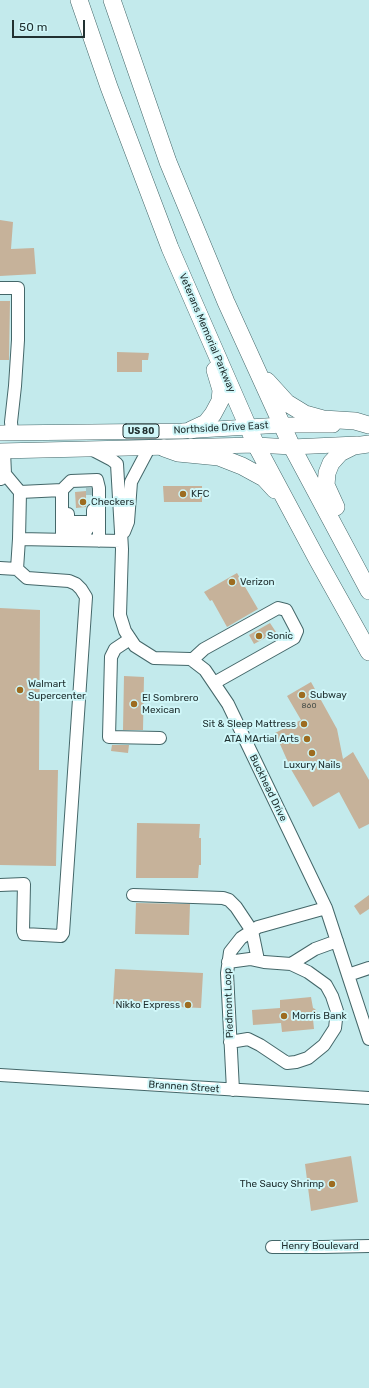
<!DOCTYPE html>
<html>
<head>
<meta charset="utf-8">
<style>
  body { margin:0 }
  #map { position:relative; width:369px; height:1388px; overflow:hidden; background:#c3eaec; font-family:Rubik,sans-serif }
  canvas { display:block }
  .scale { position:absolute; left:12px; top:20px; width:73px; height:18px; box-sizing:border-box; border:2px solid #213131; border-top:0; padding-left:5px; font-size:12px; line-height:14px; white-space:nowrap; color:#213131; -webkit-text-stroke:3px #d0f7f9; paint-order:stroke }
</style>
</head>
<body>
<div id="map">
<canvas width="369" height="1388"></canvas>
<div class="scale">50 m</div>
</div>
<script>
const context = document.querySelector('canvas').getContext('2d');
context.lineJoin = 'round';
function fillPath(path, color) {
  context.fillStyle = color;
  context.fill(path, 'evenodd');
}
function poly(rows) {
  const path = new Path2D();
  for (const r of rows) {
    path.moveTo(r[0], r[1]);
    for (let i = 2; i < r.length; i += 2) path.lineTo(r[i], r[i + 1]);
  }
  return path;
}
function strokePath(path, color, width, dash) {
  context.strokeStyle = color;
  context.lineWidth = width;
  context.lineCap = dash ? 'butt' : 'round';
  context.setLineDash(dash || []);
  context.stroke(path);
}
function write(font, color, halo, rows, align = 'center') {
  context.font = font + ' Rubik,sans-serif';
  context.lineWidth = 4;
  context.setLineDash([]);
  context.textBaseline = 'middle';
  context.strokeStyle = halo;
  context.fillStyle = color;
  for (const [text, x, y, turn = 0] of rows) {
    context.save();
    context.translate(x, y);
    context.rotate((+turn || 0) * Math.PI / 180);
    context.textAlign = isNaN(turn) ? turn : align;
    if (halo) context.strokeText(text, 0, 0);
    context.fillText(text, 0, 0);
    context.restore();
  }
}
fillPath(poly([
  [0,220,13,222,11,249,34,248,36,274,0,276],
  [0,301,10,301,9,360,0,360],
  [117,352,149,353,148,360,142,360,142,372,117,372],
  [163,486,202,486,202,502,164,502],
  [86,491,86,507,76,508,75,492],
  [237,573,258,609,227,627,212,600,210,601,204,592],
  [0,608,40,610,39,770,58,770,56,866,0,865],
  [270,623,276,632,254,644,249,635],
  [124,676,144,677,143,730,123,730],
  [311,682,337,729,343,759,353,752,369,780,369,824,359,829,339,792,313,807,292,771,275,733,301,720,287,696],
  [112,745,129,745,128,753,111,751],
  [137,823,200,824,199,838,201,838,201,865,199,865,198,878,136,878],
  [369,895,369,909,360,915,354,906],
  [136,903,190,904,189,935,135,934],
  [115,969,203,973,201,1008,113,1004],
  [311,997,313,1008,315,1009,319,1014,313,1019,314,1029,282,1032,281,1023,253,1025,252,1010,280,1008,280,1000],
  [351,1156,358,1202,311,1211,305,1164]
]), '#c6b29a');
strokePath(poly([
  [92,488,92,495]
]), '#a3c5c7', 12, [12, 6]);
const minor = poly([
  [0,288,18,288,18,340,15,386,11,422,12,433],
  [91,449,112,460,117,464,122,549,120,615,125,631,135,646,154,658,190,659,192,660,205,670,228,704,326,908,369,1039],
  [5,474,20,492,19,539,17,569],
  [1,479,5,474,4,451],
  [20,492,62,490],
  [68,514,68,526,72,530,86,531,93,520,93,510],
  [68,526,73,522,86,522,91,526],
  [124,532,128,522,131,482,149,448],
  [19,539,121,541],
  [62,539,62,490,71,481,97,480,99,488,99,541],
  [0,568,17,569,27,578,69,581,76,584,81,589,86,597,63,933,61,936,24,934,23,931,24,884,0,885],
  [130,639,115,649,111,657,109,737,160,738],
  [192,660,204,649,278,608,286,610,297,631,294,638,214,683],
  [133,895,223,898,229,900,236,907,252,931,258,960],
  [228,962,250,959,264,962,291,964,308,972,326,985,332,996,337,1011,335,1028,324,1045,308,1058,296,1062,287,1063,260,1045,248,1039,230,1042],
  [291,964,315,949,337,941],
  [348,975,369,968],
  [0,1075,369,1098],
  [233,1090,227,973,230,952,241,938,258,927,326,908],
  [272,1247,323,1247,369,1246]
]);
const major = poly([
  [0,433,182,431,282,425,333,425],
  [0,451,256,445,292,447,357,444]
]);
const highway = poly([
  [79,0,109,87,170,248,256,445,317,559,369,652],
  [112,0,168,162,226,302,292,447,369,591],
  [267,381,287,403,305,414,323,419,355,421,369,425],
  [191,430,206,423,213,414,220,401,221,390,215,370],
  [164,448,178,453,219,457,242,466,264,478,275,490],
  [336,507,326,485,327,473,331,463,340,453,354,446,369,444]
]);
strokePath(minor, '#446769', 14);
strokePath(major, '#446769', 16);
strokePath(highway, '#446769', 18);
strokePath(minor, '#fff', 12);
strokePath(major, '#fff', 15);
strokePath(highway, '#fff', 17);
for (const [x, y, r, color] of [
  [183,494,4,"#9d6c20"],
  [83,502,4,"#9d6c20"],
  [232,582,4,"#9d6c20"],
  [259,636,4,"#9d6c20"],
  [20,690,4,"#9d6c20"],
  [302,695,4,"#9d6c20"],
  [134,704,4,"#9d6c20"],
  [304,724,4,"#9d6c20"],
  [307,739,4,"#9d6c20"],
  [312,753,4,"#9d6c20"],
  [188,1005,4,"#9d6c20"],
  [284,1016,4,"#9d6c20"],
  [332,1184,4,"#9d6c20"]
]) {
  const dot = new Path2D();
  dot.arc(x, y, r, 0, 2 * Math.PI);
  context.fillStyle = color;
  context.fill(dot);
  strokePath(dot, '#d0f7f9', 1.5);
}
write('8px', '#4a514b', null, [
  ["860",309,706]
]);
for (const [x, y, w] of [
  [141,431,36]
]) {
  const box = new Path2D();
  box.roundRect(x - w / 2, y - 7, w, 14, 3);
  context.fillStyle = '#d0f7f9';
  context.fill(box);
  strokePath(box, '#213131', 1);
}
write('bold 9px', '#213131', null, [
  ["US 80",141,431]
]);
write('10px', '#213131', '#d0f7f9', [
  ["Veterans Memorial Parkway",207,333,67],
  ["Northside Drive East",221,428,-3],
  ["Buckhead Drive",268,788,64],
  ["Piedmont Loop",229,1003,-92],
  ["Brannen Street",184,1087,4],
  ["Henry Boulevard",320,1246]
]);
write('10px', '#213131', '#d0f7f9', [
  ["KFC",191,494],
  ["Checkers",91,502],
  ["Verizon",240,582],
  ["Sonic",267,636],
  ["Walmart",28,684],
  ["Supercenter",28,696],
  ["Subway",310,695],
  ["El Sombrero",142,698],
  ["Mexican",142,710],
  ["Sit & Sleep Mattress",296,724,"right"],
  ["ATA MArtial Arts",299,739,"right"],
  ["Luxury Nails",312,765,"center"],
  ["Nikko Express",180,1005,"right"],
  ["Morris Bank",292,1016],
  ["The Saucy Shrimp",324,1184,"right"]
], 'left');
</script>
</body>
</html>
